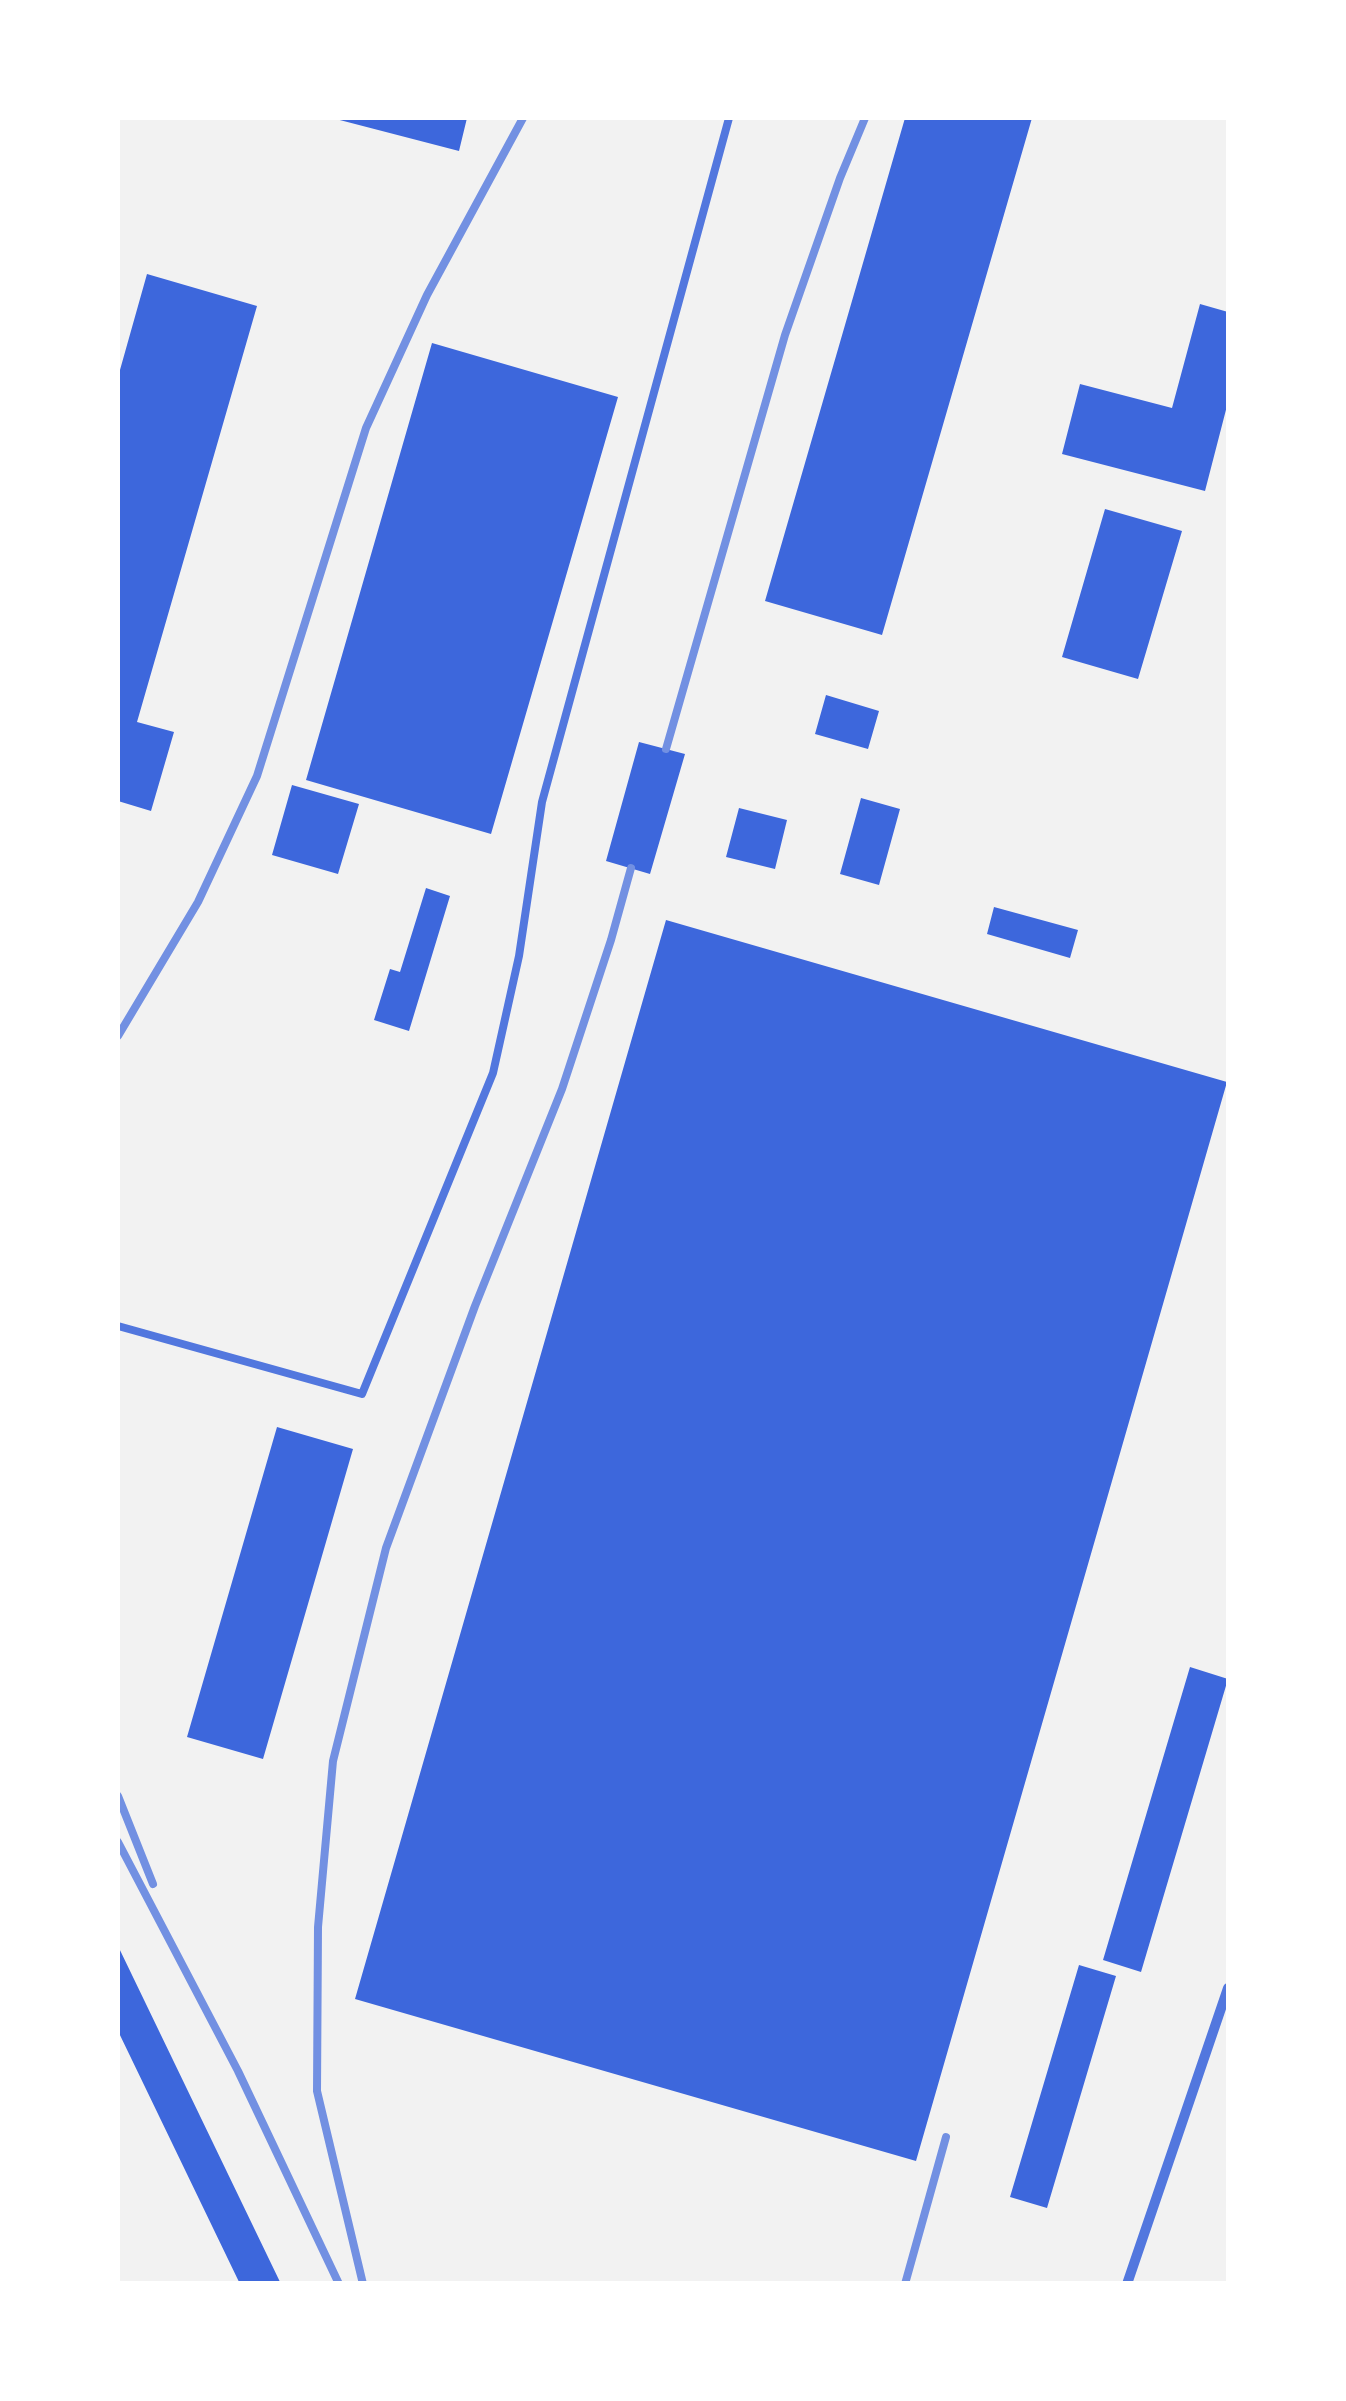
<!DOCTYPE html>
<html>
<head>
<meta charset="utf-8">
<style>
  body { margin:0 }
  #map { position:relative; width:1346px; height:2401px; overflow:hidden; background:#f2f2f2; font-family:Overpass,sans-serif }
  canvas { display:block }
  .frame { position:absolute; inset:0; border:120px solid #fff; pointer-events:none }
</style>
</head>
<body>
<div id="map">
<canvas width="1346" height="2401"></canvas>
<div class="frame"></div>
</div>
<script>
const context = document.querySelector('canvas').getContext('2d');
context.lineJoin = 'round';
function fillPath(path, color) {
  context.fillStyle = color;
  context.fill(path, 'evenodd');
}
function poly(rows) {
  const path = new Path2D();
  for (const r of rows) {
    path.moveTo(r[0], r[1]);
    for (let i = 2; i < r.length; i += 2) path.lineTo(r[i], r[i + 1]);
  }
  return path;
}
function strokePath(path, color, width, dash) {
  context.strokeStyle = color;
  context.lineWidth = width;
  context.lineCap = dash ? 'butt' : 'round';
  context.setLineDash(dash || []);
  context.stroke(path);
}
fillPath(poly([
  [332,118,467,118,459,151],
  [905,118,1032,118,882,635,765,601],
  [147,274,257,306,137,722,174,732,151,811,118,801,118,377],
  [1200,304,1228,312,1228,402,1205,491,1062,454,1080,384,1172,408],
  [432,343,618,397,491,834,306,780],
  [1105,509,1182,531,1138,679,1062,657],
  [826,695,879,711,868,749,815,734],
  [639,742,685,754,650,874,606,861],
  [292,785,359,804,338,874,272,855],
  [861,798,900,809,879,885,840,874],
  [739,808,787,820,775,869,726,857],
  [426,888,450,896,409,1031,374,1020,390,969,400,972],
  [994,907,1078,930,1070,958,987,934],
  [666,920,1227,1082,916,2161,355,1999],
  [277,1427,353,1449,263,1759,187,1737],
  [1190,1667,1228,1679,1141,1972,1103,1960],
  [118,1946,281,2284,240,2284,118,2031],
  [1079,1965,1116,1976,1047,2208,1010,2197]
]), '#3d67dc');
strokePath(poly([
  [118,1326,362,1394,493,1073,519,956,542,802,729,118]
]), '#5277de', 8);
strokePath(poly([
  [1127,2284,1228,1988]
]), '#5277de', 10);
strokePath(poly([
  [666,749,785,335,840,178,865,118],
  [118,1036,198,902,257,776,366,428,427,295,523,118],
  [118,1796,153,1884],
  [118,1842,238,2071,339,2284],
  [363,2284,317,2091,318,1927,333,1761,386,1548,475,1306,562,1089,611,940,631,868],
  [905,2284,946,2137]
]), '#7290e2', 8);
</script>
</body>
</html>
